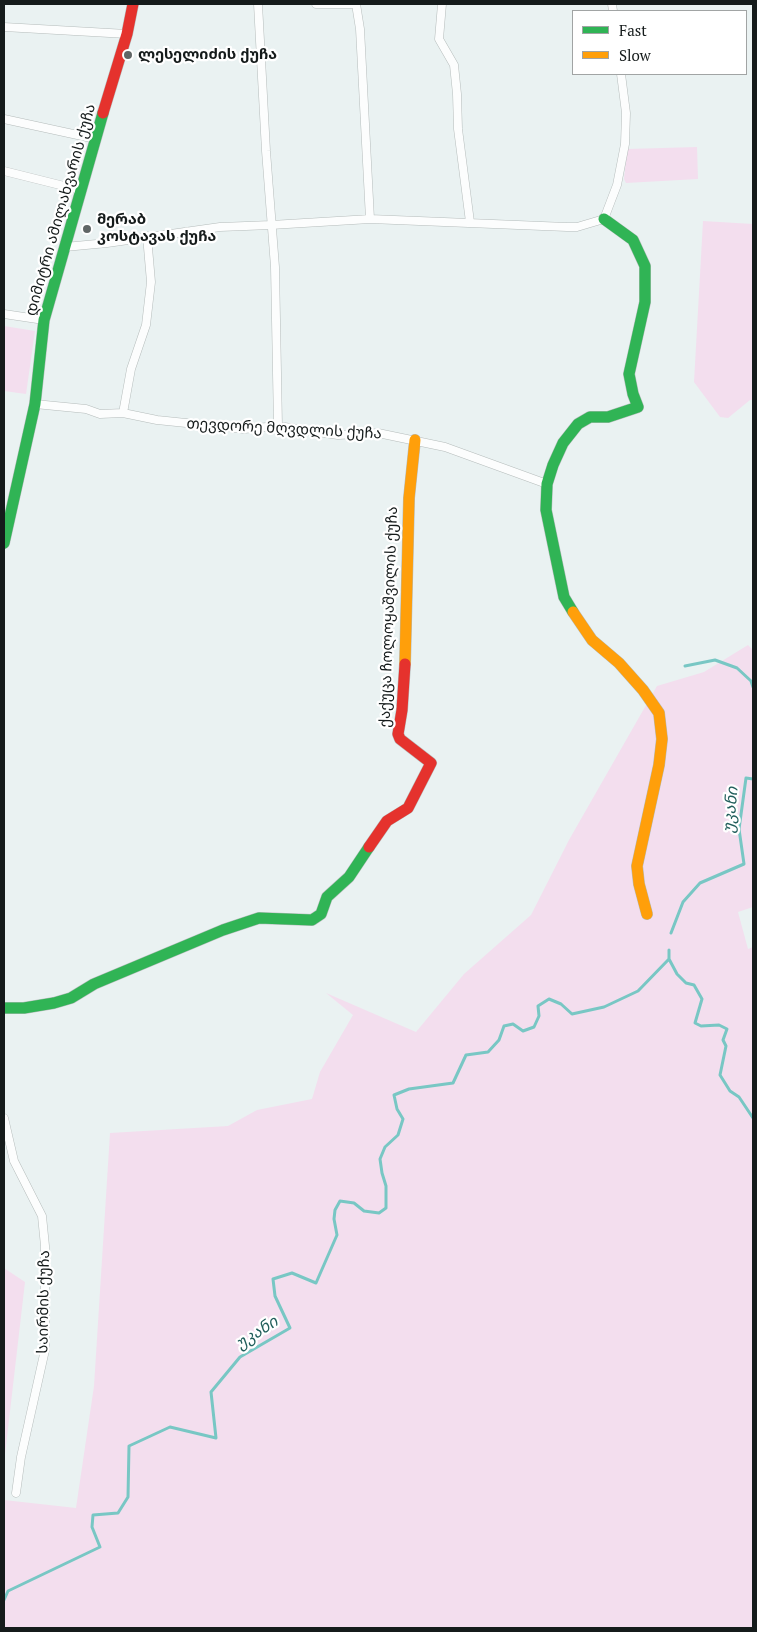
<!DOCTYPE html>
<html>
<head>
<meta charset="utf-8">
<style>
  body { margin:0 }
  #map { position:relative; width:757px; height:1632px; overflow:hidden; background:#eaf2f2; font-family:"PT Serif",serif }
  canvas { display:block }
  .frame { position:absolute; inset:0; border:5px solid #151b1b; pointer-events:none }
  .legend { position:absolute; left:572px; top:10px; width:175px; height:65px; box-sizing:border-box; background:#fff; border:1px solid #a1a4a4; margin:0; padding:6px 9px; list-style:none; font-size:15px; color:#151b1b }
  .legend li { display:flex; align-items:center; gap:10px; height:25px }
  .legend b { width:25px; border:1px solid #a1a4a4 }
</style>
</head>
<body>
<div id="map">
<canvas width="757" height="1632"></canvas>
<div class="frame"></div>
<ul class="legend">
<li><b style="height:6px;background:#30b455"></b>Fast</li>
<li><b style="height:6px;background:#ff9f0a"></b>Slow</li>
</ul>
</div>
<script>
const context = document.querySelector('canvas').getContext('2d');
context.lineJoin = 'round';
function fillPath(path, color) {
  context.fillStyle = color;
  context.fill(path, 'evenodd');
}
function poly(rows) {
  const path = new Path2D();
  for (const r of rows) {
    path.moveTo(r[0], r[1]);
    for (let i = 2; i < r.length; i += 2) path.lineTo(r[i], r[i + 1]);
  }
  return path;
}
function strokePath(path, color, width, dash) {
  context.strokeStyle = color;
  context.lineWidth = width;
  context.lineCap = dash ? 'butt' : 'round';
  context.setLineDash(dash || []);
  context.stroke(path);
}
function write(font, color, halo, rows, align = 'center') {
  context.font = font + ' "PT Serif","Noto Sans Georgian",serif';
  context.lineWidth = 4.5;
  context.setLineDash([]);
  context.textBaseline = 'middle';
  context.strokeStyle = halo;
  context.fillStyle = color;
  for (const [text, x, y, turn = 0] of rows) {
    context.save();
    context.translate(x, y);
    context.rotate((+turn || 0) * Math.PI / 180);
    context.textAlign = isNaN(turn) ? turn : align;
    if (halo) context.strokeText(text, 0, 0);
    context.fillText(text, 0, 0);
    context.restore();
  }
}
fillPath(poly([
  [697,147,698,179,626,183,624,179,627,149],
  [753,217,753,400,750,400,728,418,720,417,694,382,703,221,753,224],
  [4,326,35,331,26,394,4,391],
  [748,645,753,650,753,907,738,912,748,949,753,947,753,1628,4,1628,4,1500,76,1508,94,1386,110,1133,228,1126,257,1110,312,1099,320,1072,353,1015,326,993,416,1032,464,974,531,915,569,840,657,686,704,672],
  [4,1268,25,1282,4,1463]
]), '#f3deee');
strokePath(poly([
  [685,666,715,660,737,668,751,681,753,687],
  [671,933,683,902,700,883,744,864,739,829,746,778,753,779],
  [669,959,677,974,686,983,694,985,702,999,695,1023,701,1026,719,1025,727,1029,723,1040,726,1046,720,1075,730,1091,739,1097,753,1118],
  [4,1600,8,1591,100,1547,92,1527,93,1515,118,1513,128,1497,129,1446,170,1427,216,1438,211,1392,240,1357,290,1328,275,1296,273,1279,292,1273,316,1283,337,1235,334,1219,335,1210,340,1201,354,1203,364,1211,379,1213,386,1208,386,1186,382,1173,380,1159,385,1147,398,1135,403,1119,397,1109,394,1095,409,1089,453,1083,466,1055,488,1052,499,1040,504,1026,513,1024,523,1031,534,1027,539,1016,538,1006,549,999,561,1004,572,1014,604,1007,638,991,669,959,669,950]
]), '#78c7c4', 3);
const street = poly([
  [258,4,266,151,275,267,278,426],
  [316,4,356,4],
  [356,4,360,29,370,219],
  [442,4,439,39,454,65,457,94,458,129,470,222],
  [612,4,613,11],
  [4,27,127,34],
  [4,119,96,139],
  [4,171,80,190],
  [65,247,107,243,220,227,271,225,370,219,567,227,577,227,604,219,617,185,625,144,626,113,621,74],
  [4,314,44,320],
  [35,404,86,409,100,414,123,413,157,420,244,429,278,426,338,435,378,433,445,447,547,484],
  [123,413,131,369,146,325,151,282,147,236],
  [4,1118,14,1161,42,1216,45,1246,45,1350,21,1457,16,1493]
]);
const fast = poly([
  [4,543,35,404,44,320,103,113],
  [573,612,564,597,546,510,547,484,553,465,563,443,578,424,590,417,608,417,638,407,633,394,629,374,645,302,645,266,633,240,604,219],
  [4,1008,24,1008,54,1003,71,998,94,984,223,930,259,918,312,920,321,914,327,897,349,877,369,847]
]);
const slow = poly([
  [573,612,592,640,619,663,643,690,659,713,662,739,659,765,637,866,639,884,647,914],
  [405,664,409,498,415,440]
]);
const jam = poly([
  [103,113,127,34,133,4],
  [369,847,387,821,408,808,431,763,400,739,398,734,402,710,405,664]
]);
strokePath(street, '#b5bcbb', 9);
strokePath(fast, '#b5bcbb', 12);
strokePath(slow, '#b5bcbb', 12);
strokePath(jam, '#b5bcbb', 12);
strokePath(street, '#fcfdfd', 8);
strokePath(fast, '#30b455', 11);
strokePath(slow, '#ff9f0a', 11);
strokePath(jam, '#e5322d', 11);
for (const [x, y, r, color] of [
  [128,55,5,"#606666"],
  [87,229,5,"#606666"]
]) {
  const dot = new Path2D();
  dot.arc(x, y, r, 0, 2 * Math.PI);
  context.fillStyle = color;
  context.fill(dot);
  strokePath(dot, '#fff', 2);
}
write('bold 15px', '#151b1b', '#fff', [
  ["ლესელიძის ქუჩა",138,55],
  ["მერაბ",97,220],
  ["კოსტავას ქუჩა",97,237]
], 'left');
write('15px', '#151b1b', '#fff', [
  ["დიმიტრი ამილახვარის ქუჩა",61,210,-74],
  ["თევდორე მღვდლის ქუჩა",284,429,3],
  ["ქაქუცა ჩოლოყაშვილის ქუჩა",389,617,-88],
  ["საირმის ქუჩა",44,1302,-89]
]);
write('italic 16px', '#215e5b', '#fff', [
  ["უკანი",731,810,-85],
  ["უკანი",257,1333,-33]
]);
</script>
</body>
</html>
